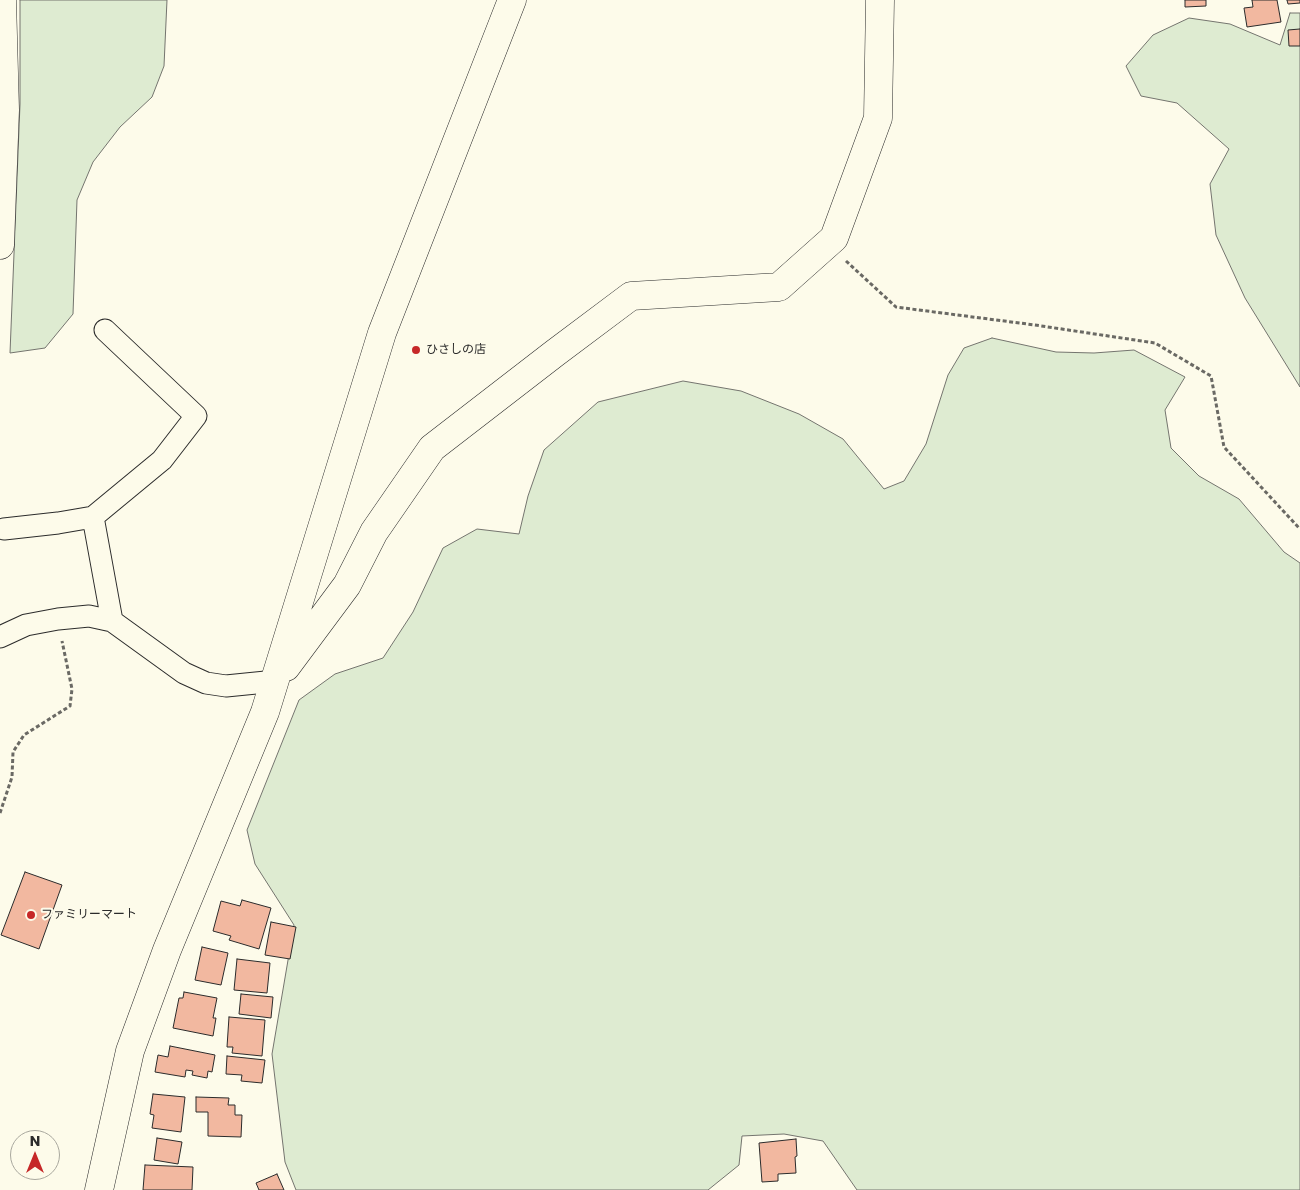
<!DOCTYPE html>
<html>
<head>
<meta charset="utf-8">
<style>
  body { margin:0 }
  #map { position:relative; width:1300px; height:1190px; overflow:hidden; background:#fdfbea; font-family:Poppins,sans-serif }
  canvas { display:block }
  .north { position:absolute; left:10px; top:1130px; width:50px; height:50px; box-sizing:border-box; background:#fdfbea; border:1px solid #a9a89e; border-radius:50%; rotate:0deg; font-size:14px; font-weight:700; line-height:20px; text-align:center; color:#2b2b2b }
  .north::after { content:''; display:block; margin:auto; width:18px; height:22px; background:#c62828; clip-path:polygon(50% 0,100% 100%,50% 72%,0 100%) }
</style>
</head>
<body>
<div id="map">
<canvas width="1300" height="1190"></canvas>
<div class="north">N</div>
</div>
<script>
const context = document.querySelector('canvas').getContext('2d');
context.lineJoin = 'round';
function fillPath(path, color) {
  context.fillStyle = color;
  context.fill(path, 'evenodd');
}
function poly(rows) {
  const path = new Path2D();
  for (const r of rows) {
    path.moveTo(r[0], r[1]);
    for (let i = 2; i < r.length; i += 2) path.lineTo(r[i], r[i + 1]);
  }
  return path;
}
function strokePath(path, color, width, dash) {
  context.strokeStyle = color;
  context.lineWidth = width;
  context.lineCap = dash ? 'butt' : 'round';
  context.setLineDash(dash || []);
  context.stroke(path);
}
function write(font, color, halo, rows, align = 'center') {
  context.font = font + ' Poppins,"Noto Sans JP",sans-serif';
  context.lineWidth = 4;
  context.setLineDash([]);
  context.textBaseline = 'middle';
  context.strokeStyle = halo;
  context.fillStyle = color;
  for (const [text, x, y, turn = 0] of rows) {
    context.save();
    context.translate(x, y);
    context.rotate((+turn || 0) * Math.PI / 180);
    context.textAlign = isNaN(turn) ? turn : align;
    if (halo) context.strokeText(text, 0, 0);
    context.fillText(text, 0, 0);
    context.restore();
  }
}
const green = poly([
  [20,0,167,0,164,66,152,97,120,127,93,162,77,200,73,314,45,348,10,353,20,104,20,0],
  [1290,13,1300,13,1300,387,1245,298,1216,235,1210,184,1229,149,1177,103,1141,96,1126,66,1153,35,1189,18,1230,24,1280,45,1290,13],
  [992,338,1056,352,1094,353,1134,350,1185,377,1165,410,1171,448,1199,476,1239,499,1284,552,1300,563,1300,1190,857,1190,823,1141,784,1134,742,1136,739,1165,708,1190,296,1190,285,1162,272,1054,294,925,255,864,247,830,299,700,335,674,383,658,413,612,443,548,477,529,519,534,528,496,544,450,598,402,683,381,741,391,799,414,843,439,884,489,904,481,926,444,948,375,964,348,992,338]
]);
fillPath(green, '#deebd1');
strokePath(green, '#74746e', 1);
const building = poly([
  [1185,0,1206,0,1206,6,1185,7,1185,0],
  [1252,0,1277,0,1281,22,1247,27,1244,8,1253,7,1252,0],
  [1287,0,1300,0,1300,3,1288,4,1287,0],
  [1300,29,1300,46,1289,46,1288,30,1300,29],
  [25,872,62,885,39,949,1,935,25,872],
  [242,900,271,908,259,949,229,940,231,936,213,931,221,901,240,906,242,900],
  [271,922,296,927,290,959,265,955,271,922],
  [202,947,228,953,221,985,195,980,202,947],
  [237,959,270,963,267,993,234,990,237,959],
  [184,992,217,998,213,1018,216,1018,213,1036,173,1028,179,998,183,998,184,992],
  [241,994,273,997,271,1018,239,1014,241,994],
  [229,1017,265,1020,262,1056,232,1053,233,1047,227,1047,229,1017],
  [170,1046,215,1055,212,1072,208,1071,207,1078,192,1075,193,1071,186,1070,185,1077,155,1072,158,1055,168,1057,170,1046],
  [227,1056,265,1060,262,1083,241,1081,242,1075,226,1074,227,1056],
  [153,1094,185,1097,181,1132,152,1128,154,1115,150,1114,153,1094],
  [196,1097,229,1098,228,1105,235,1105,235,1115,242,1115,241,1137,208,1136,208,1112,196,1112,196,1097],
  [157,1138,182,1142,178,1164,154,1160,157,1138],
  [796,1139,797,1156,795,1157,796,1173,778,1174,778,1181,762,1182,759,1143,796,1139],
  [145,1165,193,1167,192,1190,143,1190,145,1165],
  [277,1174,284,1190,259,1190,256,1183,277,1174]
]);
fillPath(building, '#f2b8a0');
strokePath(building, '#2b2b2b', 1);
const minor = poly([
  [93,517,162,460,196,416,105,330],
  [4,529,58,523,93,517,112,621],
  [0,637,26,625,58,619,89,616,112,621,184,673,206,683,226,686,276,681]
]);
const tertiary = poly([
  [286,667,347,585,374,532,432,448,555,353,631,296,779,287,834,238,878,118,880,0],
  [99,1190,130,1051,167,950,265,712,382,333,512,0]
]);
const motorway = poly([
  [0,245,5,110,2,0]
]);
strokePath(minor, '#2b2b2b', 23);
strokePath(tertiary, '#2b2b2b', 29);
strokePath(motorway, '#2b2b2b', 29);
strokePath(poly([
  [846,261,896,307,1035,325,1155,343,1211,376,1224,447,1300,529],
  [0,813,12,777,13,752,24,735,70,706,72,689,62,641]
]), '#6a6964', 3, [4, 2.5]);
strokePath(minor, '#fdfbea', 21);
strokePath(tertiary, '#fdfbea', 28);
strokePath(motorway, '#fdfbea', 28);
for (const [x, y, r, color] of [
  [416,350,5,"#c62828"],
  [31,915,5,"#c62828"]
]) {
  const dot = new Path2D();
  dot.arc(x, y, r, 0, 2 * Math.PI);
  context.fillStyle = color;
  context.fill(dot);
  strokePath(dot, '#fdfbea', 2);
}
write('12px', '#2b2b2b', '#fdfbea', [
  ["ひさしの店",426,350],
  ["ファミリーマート",41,915]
], 'left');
</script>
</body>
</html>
